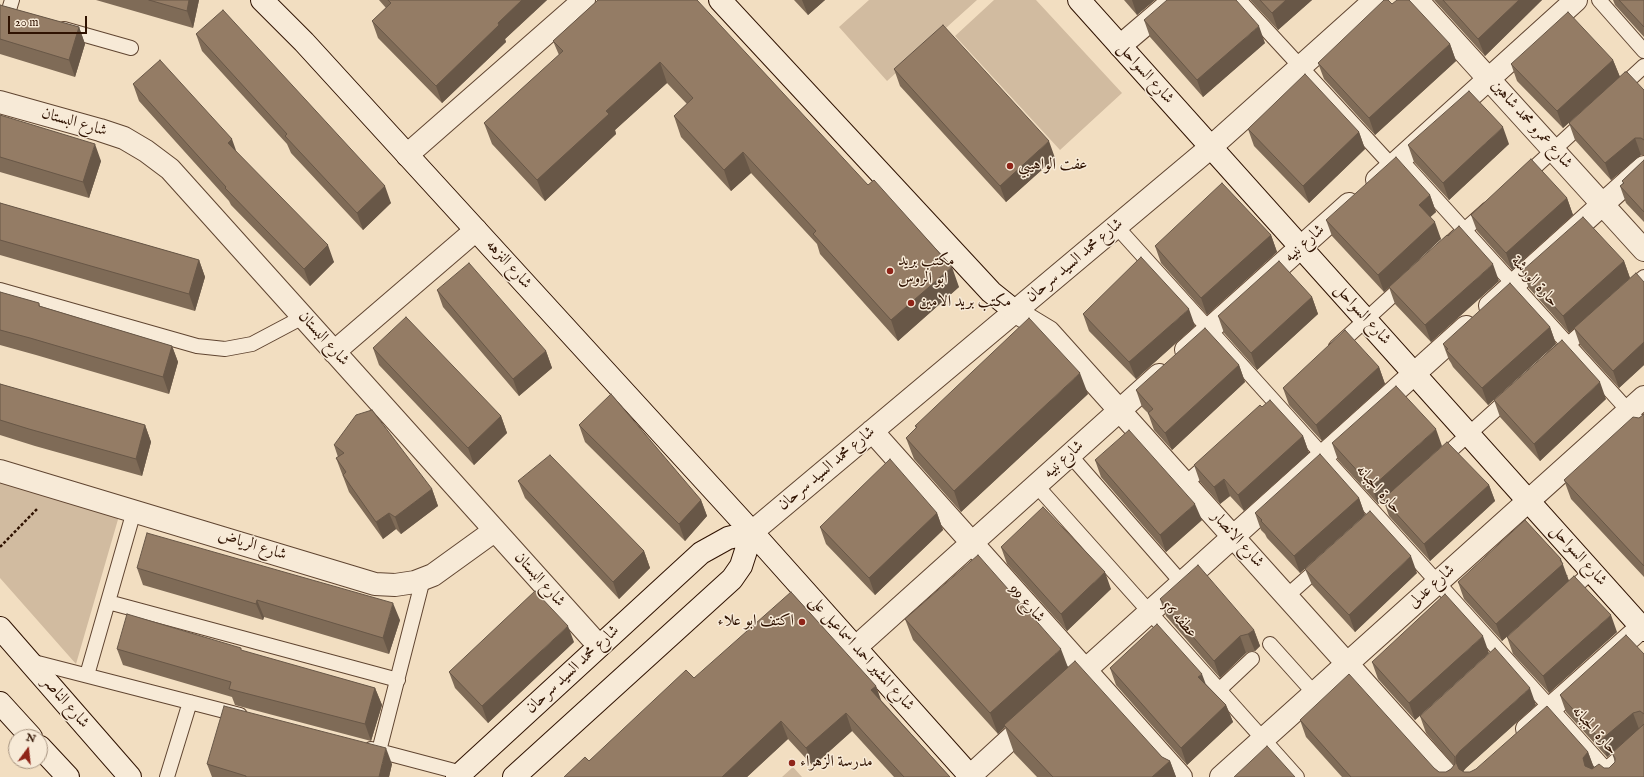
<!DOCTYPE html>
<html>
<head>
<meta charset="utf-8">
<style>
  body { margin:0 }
  #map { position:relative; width:1644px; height:777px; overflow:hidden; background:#f2dec1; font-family:"IM FELL English",serif }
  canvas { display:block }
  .north { position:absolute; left:8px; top:729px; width:40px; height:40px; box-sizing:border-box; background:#f7ead7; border:1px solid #a79481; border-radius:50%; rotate:15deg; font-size:11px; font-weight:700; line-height:16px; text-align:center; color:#2f1201 }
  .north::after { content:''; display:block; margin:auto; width:14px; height:18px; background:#8f2418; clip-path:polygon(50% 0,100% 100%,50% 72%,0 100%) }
  .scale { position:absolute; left:8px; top:16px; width:79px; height:18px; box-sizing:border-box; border:2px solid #2f1201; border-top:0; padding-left:5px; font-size:12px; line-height:14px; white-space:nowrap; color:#2f1201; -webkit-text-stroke:3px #f7ead7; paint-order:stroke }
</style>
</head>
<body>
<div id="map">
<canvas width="1644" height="777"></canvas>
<div class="north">N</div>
<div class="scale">20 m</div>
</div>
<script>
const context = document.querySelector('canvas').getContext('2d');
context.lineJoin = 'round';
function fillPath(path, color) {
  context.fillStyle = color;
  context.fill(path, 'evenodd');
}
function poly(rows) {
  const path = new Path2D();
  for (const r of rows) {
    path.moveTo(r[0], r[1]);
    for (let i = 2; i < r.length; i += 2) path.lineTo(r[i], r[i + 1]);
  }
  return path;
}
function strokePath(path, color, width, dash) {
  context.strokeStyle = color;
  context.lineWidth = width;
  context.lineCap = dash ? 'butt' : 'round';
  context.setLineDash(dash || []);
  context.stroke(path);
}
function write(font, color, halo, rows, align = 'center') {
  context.font = font + ' "IM FELL English",Amiri,serif';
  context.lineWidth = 3;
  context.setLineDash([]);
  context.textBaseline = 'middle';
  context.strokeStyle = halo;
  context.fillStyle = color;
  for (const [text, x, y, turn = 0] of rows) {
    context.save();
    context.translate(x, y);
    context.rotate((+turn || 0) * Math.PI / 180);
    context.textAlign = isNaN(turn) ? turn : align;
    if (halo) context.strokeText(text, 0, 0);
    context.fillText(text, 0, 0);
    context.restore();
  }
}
fillPath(poly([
  [869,0,977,0,887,81,839,27],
  [994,0,1036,0,1122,93,1060,150,955,36],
  [0,481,119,516,76,664,0,578],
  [793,767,802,777,782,777]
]), '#d1bba0');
const lane = poly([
  [1239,0,1392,166],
  [1599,0,1644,51],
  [8,13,12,0],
  [64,29,131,48],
  [1618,90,1644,66],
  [1400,159,1644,428],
  [1523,178,1586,120],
  [1116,226,1613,777],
  [1450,243,1488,209],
  [0,290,197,346,225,349,252,344,303,317],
  [1627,292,1644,277],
  [1336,347,1406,283],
  [1553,358,1591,324],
  [1070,455,1182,583],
  [1440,460,1511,396],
  [1186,483,1211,461],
  [1036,485,1297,777],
  [1566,595,1592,571],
  [1287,596,1323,564],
  [108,602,398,680],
  [1270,644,1314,693],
  [30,661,240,715],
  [87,675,134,511],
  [1219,690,1252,659],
  [371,749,462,773],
  [379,751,423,579],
  [167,777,190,702],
  [1597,777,1644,736]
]);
const street = poly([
  [1417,0,1644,250],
  [1120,46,1174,0],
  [0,102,100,130,124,138,146,151,170,169,599,646],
  [407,155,584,0],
  [1377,180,1576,0],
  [1490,306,1644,167],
  [1016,312,1049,332,1449,777],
  [1186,350,1349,204],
  [334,352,476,230],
  [872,431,1181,777],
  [0,471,375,584,395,585,415,582,433,575,494,531],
  [752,532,1211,147,1375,0],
  [855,648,1159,375],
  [1062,691,1466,327],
  [1527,729,1644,625],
  [970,776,1031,720],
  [1221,777,1644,397]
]);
const secondary = poly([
  [262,0,304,42,752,532,971,777],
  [720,0,991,292,1016,312],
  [1079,0,1644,630],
  [0,628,130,777],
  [0,703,31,737],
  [40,747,68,777],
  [457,777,701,553,728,538,752,532],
  [514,777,732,579,741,566,752,532]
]);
strokePath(lane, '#604531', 16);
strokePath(street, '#604531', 24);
strokePath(secondary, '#2f1201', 24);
strokePath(poly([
  [0,547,38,508]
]), '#2f1201', 2.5, [3, 2]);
strokePath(lane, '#f7ead7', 14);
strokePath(street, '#f7ead7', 22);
strokePath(secondary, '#f7ead7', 22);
fillPath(poly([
  [96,0,199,0,193,28],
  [379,0,547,0,505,39,506,42,442,103,378,38,372,21,386,8],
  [598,0,959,287,898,341,820,254,817,244,751,173,731,191,681,137,674,116,687,104,667,83,615,130,616,134,545,201,492,144,484,123,559,55,553,41],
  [794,0,825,0,808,15],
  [1124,0,1155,0,1137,15],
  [1250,0,1312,0,1278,30],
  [1434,0,1542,0,1485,56],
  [1613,0,1644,0,1644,37,1615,5],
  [1392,4,1450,44,1456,61,1375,135,1324,79,1318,63],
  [0,5,79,27,85,44,75,77,0,54],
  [1144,20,1265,43,1203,97,1150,37],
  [196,34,391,203,363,230,291,153,287,144,202,51],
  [1613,60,1620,77,1563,128,1517,81,1511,64],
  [894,69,1055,158,1006,202,900,86],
  [133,84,236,152,334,262,310,286,231,205,229,201,139,101],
  [1644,90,1644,155,1641,155,1611,180,1575,140,1569,123],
  [0,115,101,161,89,198,0,172],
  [1248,129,1359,132,1365,149,1309,203,1254,146],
  [1509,144,1449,200,1414,162,1408,145],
  [1644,160,1644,222,1626,203,1620,186,1623,183,1622,181],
  [1430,195,1436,212,1430,217,1441,239,1384,292,1332,236,1326,220],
  [1567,198,1573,215,1512,270,1477,231,1471,215],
  [0,203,199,260,205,277,195,311,0,255],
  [1271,235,1277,252,1207,315,1161,263,1155,246],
  [1624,261,1630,278,1569,333,1529,288,1522,271],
  [1499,281,1431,342,1395,304,1389,287],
  [1644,282,1644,365,1619,388,1580,345,1574,328],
  [437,290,546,351,552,368,519,396,443,307],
  [0,292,39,303,40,306,172,346,178,362,169,394,36,355,0,345],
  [1312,297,1318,314,1257,370,1224,333,1218,316],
  [1083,314,1195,326,1136,379,1089,331],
  [1550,327,1556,344,1488,405,1453,367,1451,363,1449,360,1443,344],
  [373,348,501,416,507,433,474,465,379,365],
  [1239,365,1245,382,1172,450,1154,430,1148,413,1142,407,1136,390],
  [1379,367,1385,384,1322,441,1289,405,1283,388],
  [0,384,145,425,151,442,142,476,35,446,0,435],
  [1088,394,961,512,914,459,906,438,916,428,915,426],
  [1606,399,1540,461,1500,417,1494,400],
  [1262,407,1303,436,1309,453,1244,511,1230,496,1220,504,1200,482,1194,465],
  [1644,414,1644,577,1571,499,1564,480,1639,418,1643,415],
  [579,425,701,500,707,516,685,541,585,442],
  [1332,443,1442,446,1378,504,1338,460],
  [334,445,432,489,438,506,401,534,396,529,383,539,349,492,336,458,338,457],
  [1095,460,1202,520,1166,552,1101,477],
  [518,481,644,551,650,568,619,599,525,498],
  [1489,485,1495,501,1430,561,1389,516,1383,499],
  [1359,498,1365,515,1300,573,1267,538,1265,534,1261,530,1255,513],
  [937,513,943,530,875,595,826,544,820,527],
  [1001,547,1111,589,1067,631,1007,564],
  [137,568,400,620,389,654,264,617,263,620,143,585],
  [1305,569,1417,573,1355,632,1312,585],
  [1568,575,1567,576,1569,581,1502,641,1464,599,1458,582],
  [1160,599,1254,630,1260,646,1255,651,1246,653,1220,678,1166,616],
  [905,619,1068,667,1162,757,1170,761,1176,777,1037,777,1014,753,1005,727,998,734,913,640],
  [1617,632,1549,693,1513,654,1507,637],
  [574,642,488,723,455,688,449,672],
  [117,649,242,651,375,688,382,705,371,741,235,705,232,697,123,665],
  [1489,653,1415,720,1378,679,1372,662],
  [1644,654,1644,777,1342,777,1306,737,1300,720,1434,768,1439,772,1446,772,1451,769,1454,766,1426,733,1420,716,1536,705,1466,768,1463,771,1464,772,1470,772,1588,752,1594,768,1609,768,1615,762,1612,753,1639,729,1607,757,1566,712,1560,695],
  [1110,668,1206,684,1226,705,1233,722,1187,765,1116,685],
  [694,678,876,686,881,700,950,777,894,777,852,731,813,766,788,739,747,777,564,777,589,761],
  [207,764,392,764,389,777,212,777]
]), '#7f6b57');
fillPath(poly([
  [189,0,199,0,193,28,187,11],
  [522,0,547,0,505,39,506,42,442,103,436,86,498,23],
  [802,0,825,0,808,15],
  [1132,0,1155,0,1137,15],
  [1286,0,1312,0,1278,30,1272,13],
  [1519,0,1542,0,1485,56,1478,39],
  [1259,26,1265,43,1203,97,1197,80],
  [79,27,85,44,75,77,69,60],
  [1450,44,1456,61,1375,135,1369,118],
  [1613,60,1620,77,1563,128,1557,111],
  [660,62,667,83,615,130,616,134,545,201,537,180,606,111],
  [1503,127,1509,144,1449,200,1443,183],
  [1359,132,1365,149,1309,203,1303,186],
  [1635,138,1641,155,1611,180,1605,163],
  [232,139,238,156,228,143],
  [1049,141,1055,158,1006,202,1000,186],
  [95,144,101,161,89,198,83,182],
  [743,152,751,173,731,191,724,170],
  [385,186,391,203,363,230,357,213],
  [1430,195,1436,212,1425,222,1419,205],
  [1567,198,1573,215,1512,270,1506,253],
  [1435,222,1441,239,1384,292,1378,275],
  [1271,235,1277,252,1207,315,1201,298],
  [328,245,334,262,310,286,304,269],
  [199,260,205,277,195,311,189,294],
  [1624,261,1630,278,1569,333,1563,316],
  [1493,264,1499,281,1431,342,1425,325],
  [952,267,959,287,898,341,891,320],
  [1312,297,1318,314,1257,370,1251,353],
  [1189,309,1195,326,1136,379,1129,362],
  [1550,327,1556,344,1488,405,1482,388],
  [1644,342,1644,365,1619,388,1613,371],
  [172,346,178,362,169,394,163,377],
  [546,351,552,368,519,396,513,379],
  [1239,365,1245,382,1172,450,1165,433],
  [1379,367,1385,384,1322,441,1316,425],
  [1080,373,1088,394,961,512,954,491],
  [1600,382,1606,399,1540,461,1534,444],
  [501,416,507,433,474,465,468,448],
  [145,425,151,442,142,476,136,459],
  [1436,429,1442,446,1378,504,1372,487],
  [1303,436,1309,453,1244,511,1238,495],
  [1224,479,1230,496,1220,504,1214,487],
  [1489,485,1495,501,1430,561,1424,544],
  [432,489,438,506,401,534,395,517],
  [1359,498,1365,515,1300,573,1294,556],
  [701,500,707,516,685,541,679,524],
  [1195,504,1202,520,1166,552,1160,535],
  [389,513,396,529,383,539,376,522],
  [937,513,943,530,875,595,869,578],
  [644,551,650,568,619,599,613,582],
  [1411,556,1417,573,1355,632,1349,615],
  [1561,559,1569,581,1502,641,1496,624],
  [1105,572,1111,589,1067,631,1061,614],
  [257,600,264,617,263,620,256,604],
  [393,603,400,620,389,654,383,638],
  [1611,615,1617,632,1549,693,1543,676],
  [568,626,574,642,488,723,482,706],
  [1254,630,1260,646,1255,651,1248,634],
  [1240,636,1246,653,1220,678,1214,661],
  [1483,636,1489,653,1415,720,1409,703],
  [1061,649,1069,670,1004,725,1005,727,998,734,990,713],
  [1202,674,1208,690,1198,677],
  [876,686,882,704,871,690],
  [375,688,382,705,371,741,365,724],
  [1530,688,1536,705,1466,768,1462,773,1462,777,1456,762,1456,756,1460,751],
  [1226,705,1233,722,1187,765,1181,748],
  [846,713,852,731,813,766,806,748],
  [1633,713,1639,729,1607,757,1601,740],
  [781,721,788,739,747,777,722,777],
  [386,748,392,764,389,777,379,777],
  [1588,752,1594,768,1589,777,1585,766,1583,758],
  [1170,761,1176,777,1152,777]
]), '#685747');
const building = poly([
  [149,0,189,0,187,11,149,0],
  [388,0,522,0,498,23,499,25,436,86,372,21,391,3,388,0],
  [598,0,697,0,868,185,874,180,952,267,891,320,813,234,816,231,743,152,724,170,674,116,693,98,660,62,606,111,609,114,537,180,484,123,563,51,553,41,598,0],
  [1167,0,1236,0,1259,26,1197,80,1144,20,1167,0],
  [1260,0,1286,0,1272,13,1260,0],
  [1384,0,1388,0,1392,4,1397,0,1409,0,1450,44,1369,118,1318,63,1384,0],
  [1443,0,1519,0,1478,39,1443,0],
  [1619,0,1644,0,1644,27,1619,0],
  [0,5,79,27,69,60,0,39,0,5],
  [223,10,385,186,357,213,285,136,287,134,196,34,223,10],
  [1568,12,1613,60,1557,111,1511,64,1568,12],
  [943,25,1049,141,1000,186,894,69,943,25],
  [160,60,232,139,228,143,328,245,304,269,225,188,226,187,133,84,160,60],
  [1625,72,1627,72,1644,90,1644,140,1641,138,1635,138,1605,163,1569,123,1625,72],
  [1305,74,1359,132,1303,186,1248,129,1305,74],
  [1469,91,1503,127,1443,183,1408,145,1469,91],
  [0,115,95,144,83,182,0,157,0,115],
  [1396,157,1430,195,1419,205,1435,222,1378,275,1326,220,1396,157],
  [1531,159,1567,198,1506,253,1471,215,1531,159],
  [1644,160,1644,212,1620,186,1624,183,1622,181,1644,160],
  [1222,183,1271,235,1201,298,1155,246,1222,183],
  [0,203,199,260,189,294,0,240,0,203],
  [1583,217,1624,261,1563,316,1522,271,1583,217],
  [1459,226,1493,264,1425,325,1389,287,1447,235,1448,236,1459,226],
  [1141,257,1189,309,1129,362,1083,314,1141,257],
  [1279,261,1312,297,1251,353,1218,316,1279,261],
  [469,263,546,351,513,379,437,290,469,263],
  [1636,273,1644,282,1644,342,1613,371,1574,328,1636,273],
  [1510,283,1550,327,1482,388,1446,350,1448,349,1443,344,1510,283],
  [0,292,39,303,39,306,172,346,163,377,30,338,0,330,0,292],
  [406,317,501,416,468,448,373,348,406,317],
  [1029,318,1080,373,954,491,906,438,917,427,915,426,1029,318],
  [1205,328,1239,365,1165,433,1148,413,1153,409,1136,390,1205,328],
  [1345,330,1379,367,1316,425,1283,388,1345,330],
  [1562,340,1600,382,1534,444,1494,400,1562,340],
  [0,384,145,425,136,459,29,429,0,420,0,384],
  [1396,386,1436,429,1372,487,1332,443,1396,386],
  [611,394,701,500,679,524,579,425,611,394],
  [1270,400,1303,436,1238,495,1224,479,1214,487,1194,465,1260,405,1262,407,1270,400],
  [372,410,432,489,395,517,389,513,376,522,343,475,346,472,336,458,344,453,334,445,356,415,372,410],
  [1644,414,1644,566,1564,480,1633,417,1639,418,1643,415,1644,414],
  [1129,430,1195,504,1160,535,1095,460,1129,430],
  [1447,442,1489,485,1424,544,1383,499,1447,442],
  [1320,454,1359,498,1294,556,1261,521,1262,520,1255,513,1320,454],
  [550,455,644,551,613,582,518,481,550,455],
  [890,459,937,513,869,578,820,527,890,459],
  [1043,507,1105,572,1061,614,1001,547,1043,507],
  [1370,511,1411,556,1349,615,1305,569,1370,511],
  [1525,520,1561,559,1560,560,1563,564,1496,624,1458,582,1525,520],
  [147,533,393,603,383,638,257,600,256,604,137,568,147,533],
  [978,555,1061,649,990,713,905,619,978,555],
  [1198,565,1254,630,1248,634,1240,636,1214,661,1160,599,1198,565],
  [1574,576,1611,615,1543,676,1507,637,1574,576],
  [535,591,568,626,482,706,449,672,535,591],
  [791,592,876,686,871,690,950,777,904,777,846,713,806,748,781,721,722,777,564,777,585,757,589,761,686,670,694,678,791,592],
  [1445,594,1483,636,1409,703,1372,662,1445,594],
  [127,614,241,648,241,650,375,688,365,724,229,689,231,682,117,649,127,614],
  [1157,624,1202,674,1198,677,1226,705,1181,748,1110,668,1157,624],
  [1626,635,1644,654,1644,714,1640,711,1633,713,1601,740,1560,695,1626,635],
  [1495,648,1530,688,1460,751,1456,756,1456,762,1459,769,1464,772,1470,772,1476,769,1547,706,1588,752,1583,758,1585,766,1592,769,1599,764,1604,768,1609,768,1615,762,1615,758,1612,753,1644,724,1644,777,1351,777,1300,720,1349,674,1434,768,1439,772,1446,772,1451,769,1455,764,1455,757,1420,716,1495,648],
  [1075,661,1162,757,1170,761,1152,777,1053,777,1004,725,1075,661],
  [224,706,386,748,379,777,246,777,246,776,207,764,224,706],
  [1267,746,1295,777,1234,777,1267,746]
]);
fillPath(building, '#947c65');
strokePath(building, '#685747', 1);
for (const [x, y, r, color] of [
  [1010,166,4,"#8f2418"],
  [890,271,4,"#8f2418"],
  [911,303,4,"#8f2418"],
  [802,622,4,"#8f2418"],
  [792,763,4,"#8f2418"]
]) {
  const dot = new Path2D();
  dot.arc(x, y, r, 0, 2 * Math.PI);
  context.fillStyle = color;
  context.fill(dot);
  strokePath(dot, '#f7ead7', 1.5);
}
write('16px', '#2f1201', '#f7ead7', [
  ["شارع السواحل",1145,74,48],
  ["شارع البستان",74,123,16],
  ["شارع عمرو محمد شاهين",1531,125,48],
  ["شارع نبيه",1305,244,-42],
  ["شارع محمد السيد سرحان",1075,261,-40],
  ["شارع النزهه",508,265,48],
  ["حارة الورشة",1534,282,48],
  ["شارع السواحل",1362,315,48],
  ["شارع البستان",323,339,48],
  ["شارع نبيه",1064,460,-42],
  ["شارع محمد السيد سرحان",827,469,-40],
  ["حارة الجبانه",1378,490,48],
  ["شارع الانصار",1237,540,48],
  ["شارع الرياض",252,546,17],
  ["شارع السواحل",1578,556,48],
  ["شارع البستان",539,580,48],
  ["شارع عدلى",1432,587,-42],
  ["شارع 99",1026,604,48],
  ["عطفه 56",1179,620,48],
  ["شارع المشير احمد اسماعيل على",861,654,48],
  ["شارع محمد السيد سرحان",573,670,-43],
  ["شارع الناصر",65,703,49],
  ["حارة الجبانه",1594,731,48]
]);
write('16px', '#2f1201', '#f7ead7', [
  ["عفت الواهيبي",1018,166],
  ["مكتب بريد",898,262],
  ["ابو الروس",898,280],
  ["مكتب بريد الامين",919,303],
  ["اكتف ابو علاء",794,622,"right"],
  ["مدرسة الزهراء",800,763]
], 'left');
</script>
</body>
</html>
